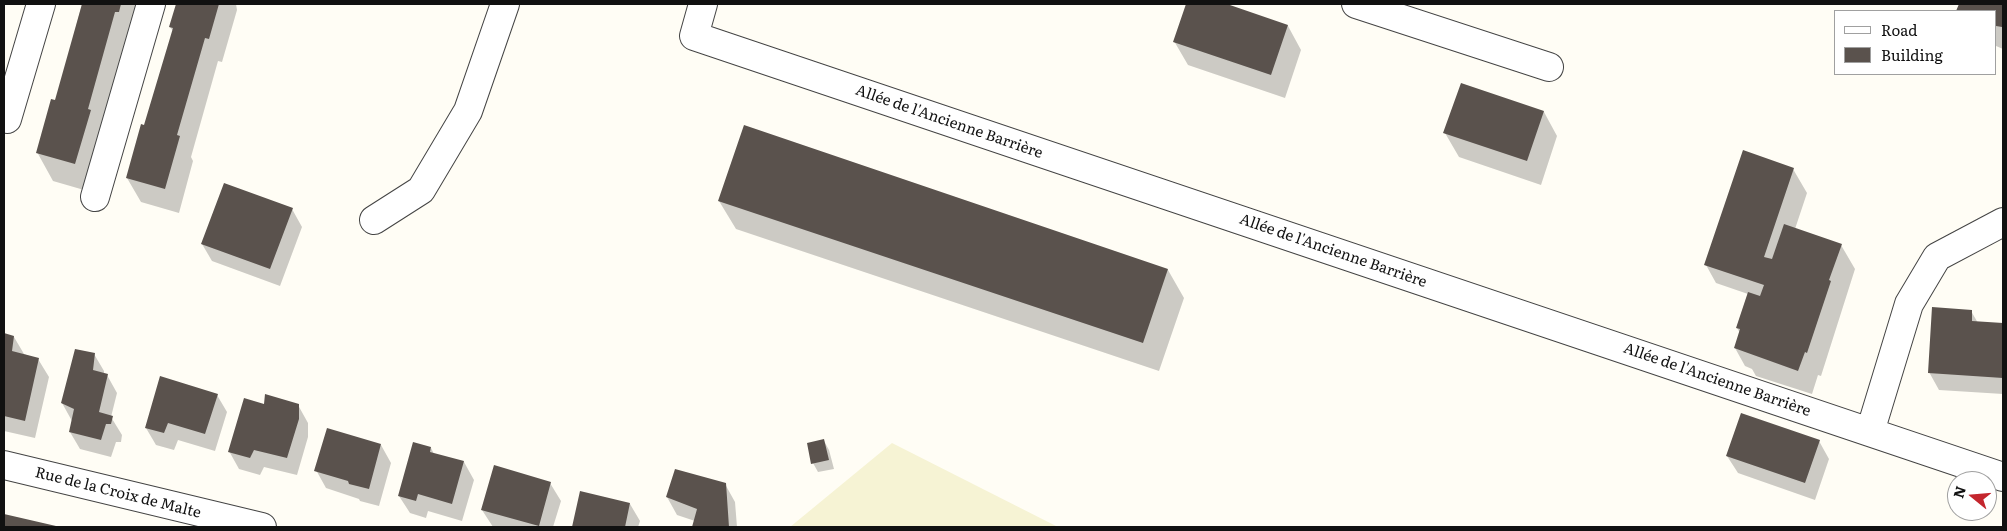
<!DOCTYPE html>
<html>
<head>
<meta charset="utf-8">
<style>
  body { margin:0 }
  #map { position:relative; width:2007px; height:531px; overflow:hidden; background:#fffdf5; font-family:Literata,serif }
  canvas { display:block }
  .frame { position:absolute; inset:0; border:5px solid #111; pointer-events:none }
  .legend { position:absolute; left:1834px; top:10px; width:162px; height:65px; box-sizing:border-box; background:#fff; border:1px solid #a0a0a0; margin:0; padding:6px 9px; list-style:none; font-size:15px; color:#111 }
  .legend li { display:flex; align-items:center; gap:10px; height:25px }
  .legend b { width:25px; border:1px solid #a0a0a0 }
  .north { position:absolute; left:1947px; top:471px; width:50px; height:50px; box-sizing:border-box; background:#fff; border:1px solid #a0a0a0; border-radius:50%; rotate:287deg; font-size:14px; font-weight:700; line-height:20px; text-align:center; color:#111 }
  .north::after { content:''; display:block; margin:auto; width:18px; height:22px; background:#c4262e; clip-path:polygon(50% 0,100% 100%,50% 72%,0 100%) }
</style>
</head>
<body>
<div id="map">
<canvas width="2007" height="531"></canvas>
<div class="frame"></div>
<ul class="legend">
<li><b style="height:6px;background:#fff"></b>Road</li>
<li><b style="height:14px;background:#5a524d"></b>Building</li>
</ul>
<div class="north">N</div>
</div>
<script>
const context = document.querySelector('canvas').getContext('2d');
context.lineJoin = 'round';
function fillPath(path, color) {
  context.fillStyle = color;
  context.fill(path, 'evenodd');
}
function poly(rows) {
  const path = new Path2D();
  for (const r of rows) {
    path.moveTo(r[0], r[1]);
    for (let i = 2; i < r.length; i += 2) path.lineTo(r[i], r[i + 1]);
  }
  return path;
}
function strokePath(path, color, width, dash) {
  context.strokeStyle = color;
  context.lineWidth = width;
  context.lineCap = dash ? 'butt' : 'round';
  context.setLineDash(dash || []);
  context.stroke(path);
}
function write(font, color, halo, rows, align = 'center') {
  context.font = font + ' Literata,serif';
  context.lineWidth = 5;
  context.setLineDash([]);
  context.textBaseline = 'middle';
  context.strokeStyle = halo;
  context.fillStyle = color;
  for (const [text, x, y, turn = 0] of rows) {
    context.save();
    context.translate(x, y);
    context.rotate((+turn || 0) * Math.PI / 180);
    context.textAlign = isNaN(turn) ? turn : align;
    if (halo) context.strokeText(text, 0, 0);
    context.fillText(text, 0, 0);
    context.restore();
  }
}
fillPath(poly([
  [892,443,1058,527,790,527]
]), '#f6f3d4');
fillPath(poly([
  [82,4,145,4,91,192,53,181,37,152,56,102],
  [177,4,236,4,237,10,222,62,218,61,191,157,193,161,179,213,141,202,127,178,145,127,173,31,170,27],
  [1187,4,1223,4,1288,26,1301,50,1285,98,1188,65,1174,41],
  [1960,4,2003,4,2003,49,1996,46,1996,11,1958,11],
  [1462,84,1544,112,1557,136,1541,185,1459,157,1445,133],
  [744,127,1168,270,1184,298,1159,371,736,229,719,201],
  [1793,169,1807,193,1795,229,1841,245,1855,269,1821,376,1818,375,1812,394,1756,376,1752,369,1745,366,1735,348,1740,333,1737,328,1748,294,1716,283,1706,265],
  [292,209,302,227,280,286,212,261,202,244],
  [1971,311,1978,323,2003,324,2003,394,1939,390,1929,372],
  [4,335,14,337,24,354,38,359,49,377,35,438,4,431],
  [94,354,104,371,104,374,107,375,117,393,111,417,122,435,121,442,116,442,111,457,80,449,70,432,72,421,62,403],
  [217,395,227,412,215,451,178,440,174,450,156,445,146,428],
  [265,405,298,405,308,423,308,437,297,475,264,467,260,475,239,469,229,451],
  [824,441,829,450,834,469,818,472,813,463],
  [1819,441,1829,459,1815,500,1738,473,1727,456],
  [381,445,391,463,379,506,360,501,359,499,326,488,316,470],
  [431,448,434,454,464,462,474,480,462,521,428,511,426,518,410,513,399,496],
  [550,483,561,501,553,527,493,527,482,510],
  [725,484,735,502,737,527,693,527,695,521,677,515,667,497],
  [581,493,630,504,640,521,638,527,573,527],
  [4,516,54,527,4,527]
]), '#0003');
fillPath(poly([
  [82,4,121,4,119,12,115,12,88,109,91,110,75,164,36,153,51,99,55,100],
  [176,4,219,4,209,39,205,38,177,135,180,136,165,189,126,178,141,124,144,125,173,28,169,27],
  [1186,4,1227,4,1288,25,1271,75,1173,42],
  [1959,4,2003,4,2003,31,2002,27,1996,26,1996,11,1956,11],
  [1461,83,1544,111,1527,161,1443,133],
  [744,125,1168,269,1143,343,718,201],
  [1743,150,1794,168,1764,257,1772,259,1784,224,1842,244,1829,280,1831,281,1807,353,1805,352,1798,371,1734,348,1740,329,1736,328,1748,292,1760,296,1764,285,1704,265],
  [224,183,293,208,270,269,201,244],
  [1932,307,1972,310,1972,321,2003,323,2003,378,1928,373],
  [4,333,14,336,12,351,39,358,25,421,4,416],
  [75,349,95,353,93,370,108,374,99,412,113,416,111,424,106,424,101,440,69,432,74,409,61,403],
  [160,376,218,394,205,434,168,423,164,433,145,428],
  [265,394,299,404,299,419,287,458,254,450,250,458,228,452,244,398,264,404],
  [1741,413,1820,440,1805,483,1726,456],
  [327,428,381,444,369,489,349,484,348,481,314,471],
  [824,439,829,460,811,464,807,443],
  [413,442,431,447,430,452,464,461,452,504,418,494,416,501,398,496],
  [494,465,551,482,539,526,481,510],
  [675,469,726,483,729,527,692,527,697,509,666,497],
  [580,491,630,503,625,527,572,527],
  [4,514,56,526,56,527,4,527]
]), '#5a524d');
const minor = poly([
  [703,4,694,36,2003,477],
  [1356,4,1549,67],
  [4,118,7,119,41,4],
  [95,197,151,4],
  [374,220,421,190,468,111,505,4],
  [1870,432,1909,304,1937,257,2003,222],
  [4,465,262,527]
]);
strokePath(minor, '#444', 30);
strokePath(minor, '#fff', 28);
write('15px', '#111', '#fff', [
  ["Allée de l'Ancienne Barrière",949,122,19],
  ["Allée de l'Ancienne Barrière",1333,251,19],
  ["Allée de l'Ancienne Barrière",1717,380,19],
  ["Rue de la Croix de Malte",118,493,14]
]);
</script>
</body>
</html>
